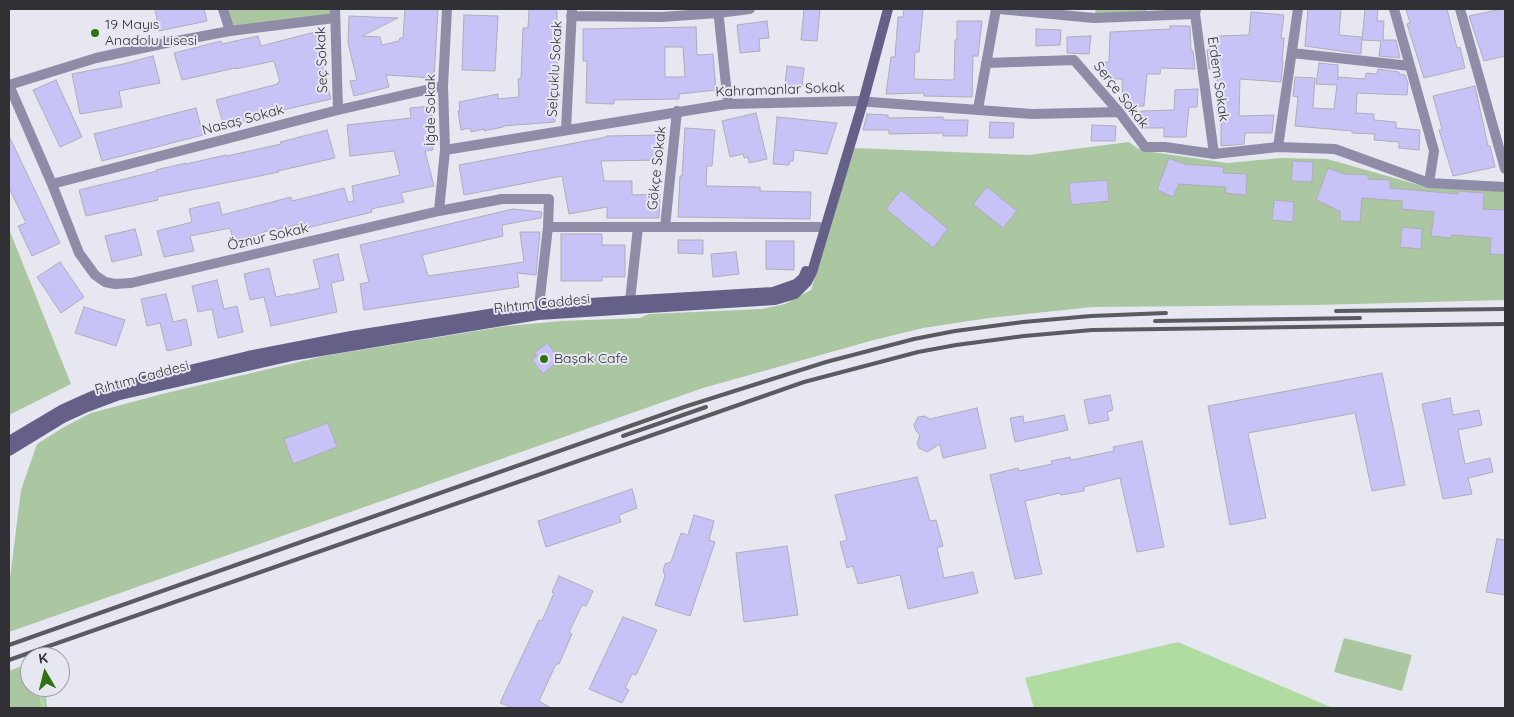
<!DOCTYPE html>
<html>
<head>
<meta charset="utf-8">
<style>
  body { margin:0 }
  #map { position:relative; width:1514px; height:717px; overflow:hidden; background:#e7e7f2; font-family:Quicksand,sans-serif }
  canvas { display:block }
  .frame { position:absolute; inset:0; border:10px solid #313135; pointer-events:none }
  .north { position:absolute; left:20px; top:647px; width:50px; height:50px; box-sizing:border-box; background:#e7e7f2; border:1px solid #9e9ea6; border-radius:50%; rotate:352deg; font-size:14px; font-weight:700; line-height:20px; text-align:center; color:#313135 }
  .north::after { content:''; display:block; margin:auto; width:18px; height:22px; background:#2f720f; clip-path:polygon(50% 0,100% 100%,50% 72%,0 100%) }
</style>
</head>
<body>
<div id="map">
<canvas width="1514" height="717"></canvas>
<div class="frame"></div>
<div class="north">K</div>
</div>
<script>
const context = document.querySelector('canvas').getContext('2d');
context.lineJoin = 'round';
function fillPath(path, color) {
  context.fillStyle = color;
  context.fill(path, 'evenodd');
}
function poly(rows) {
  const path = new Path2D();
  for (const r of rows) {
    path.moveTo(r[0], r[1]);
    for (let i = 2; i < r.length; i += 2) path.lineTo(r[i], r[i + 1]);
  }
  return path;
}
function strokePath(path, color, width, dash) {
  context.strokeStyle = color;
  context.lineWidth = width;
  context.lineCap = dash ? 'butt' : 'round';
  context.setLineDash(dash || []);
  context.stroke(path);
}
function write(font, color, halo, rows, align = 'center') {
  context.font = font + ' Quicksand,sans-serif';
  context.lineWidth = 4;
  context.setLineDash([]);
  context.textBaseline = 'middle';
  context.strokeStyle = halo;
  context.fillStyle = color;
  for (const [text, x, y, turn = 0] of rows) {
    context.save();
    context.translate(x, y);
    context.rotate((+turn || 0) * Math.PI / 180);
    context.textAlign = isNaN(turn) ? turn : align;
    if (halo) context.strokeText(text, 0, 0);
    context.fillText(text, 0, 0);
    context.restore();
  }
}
fillPath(poly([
  [223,9,335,9,335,18,230,31],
  [1096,9,1146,9,1147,16,1094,18],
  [1129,142,1137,148,1146,151,1227,163,1281,158,1327,159,1430,188,1505,191,1505,300,1316,305,1092,307,989,318,923,328,874,340,703,388,9,632,9,586,21,490,37,444,64,427,91,413,162,394,324,356,507,326,561,321,640,318,649,314,762,309,785,304,811,290,854,148,1028,155],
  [9,229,71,384,9,415],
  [1344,638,1412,655,1402,691,1334,672],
  [30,663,30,687,45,687,47,708,9,708,9,671]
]), '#aac7a1');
fillPath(poly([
  [1178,642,1333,708,1034,708,1025,678]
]), '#b0dca2');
strokePath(poly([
  [41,687,43,708]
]), '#b0dca2', 4);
const building = poly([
  [155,9,204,9,207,21,159,31,155,9],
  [405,9,438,9,434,78,386,75,389,87,354,96,350,81,357,80,348,43,349,16,398,18,362,36,380,37,382,45,399,41,400,38,403,38,405,9],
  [529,9,557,9,557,29,559,29,557,71,555,71,556,95,553,95,555,122,503,126,503,127,484,131,484,129,471,132,470,128,461,130,458,111,460,111,459,102,498,94,498,99,519,97,518,79,521,78,523,28,528,28,529,9],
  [804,9,820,9,817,41,801,40,804,9],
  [904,9,923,9,919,52,915,52,914,79,954,80,955,40,957,40,957,21,982,21,978,56,973,56,972,97,924,96,924,93,886,94,891,57,895,57,898,17,903,17,904,9],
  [1308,9,1341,9,1339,35,1362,37,1361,54,1305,46,1308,9],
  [1365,9,1378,9,1377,21,1384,21,1383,40,1396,40,1400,58,1379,56,1381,41,1362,40,1365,9],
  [1406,9,1447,9,1457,48,1460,47,1465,68,1424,78,1407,24,1410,23,1406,9],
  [1502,9,1505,9,1505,56,1484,61,1469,16,1502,9],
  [1251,12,1284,15,1281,38,1284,38,1282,62,1283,62,1281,82,1240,79,1239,116,1274,115,1272,133,1245,133,1244,144,1221,146,1221,115,1217,115,1217,72,1216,69,1209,69,1207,50,1216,49,1217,36,1249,35,1251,12],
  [464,15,498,16,495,71,462,70,464,15],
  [767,21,769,38,759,39,760,51,740,53,737,25,767,21],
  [1170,26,1190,26,1191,51,1193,51,1195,69,1161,68,1160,74,1147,74,1144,106,1123,106,1122,79,1104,79,1105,62,1109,62,1110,32,1170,29,1170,26],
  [696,27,697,55,713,54,716,90,679,94,679,99,614,100,614,104,586,103,587,61,583,61,583,29,696,27],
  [665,47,683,47,685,77,665,77,665,47],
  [1036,29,1061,30,1060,45,1036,46,1036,29],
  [315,32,323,60,321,60,331,99,270,113,271,116,224,126,216,100,278,84,277,83,280,82,274,61,235,69,235,68,182,80,174,53,221,41,222,44,258,36,261,46,315,32],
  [1091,36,1089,54,1067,53,1067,37,1091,36],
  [153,56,160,83,119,91,122,107,80,114,72,74,123,64,153,56],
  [1319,63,1338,65,1338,80,1338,77,1365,79,1366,73,1377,74,1378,69,1399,72,1399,74,1405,75,1408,83,1407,95,1357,93,1356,113,1374,114,1374,120,1396,122,1396,128,1420,130,1419,150,1399,148,1399,142,1374,140,1375,134,1352,133,1352,131,1295,126,1298,97,1293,96,1295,77,1315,78,1313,108,1334,109,1337,85,1316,84,1319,63],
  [787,66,804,68,802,86,785,84,787,66],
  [56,80,82,137,60,147,33,90,56,80],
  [1475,86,1488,146,1490,146,1495,167,1453,176,1439,130,1442,129,1433,96,1475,86],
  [1198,89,1197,107,1189,107,1186,137,1164,137,1164,128,1140,128,1141,111,1174,110,1175,90,1198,89],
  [432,106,433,150,425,151,434,186,401,193,404,202,371,209,372,212,307,228,305,223,263,232,263,234,233,240,230,228,190,236,194,251,164,257,157,231,192,222,189,209,219,202,222,215,291,197,292,201,344,188,348,202,354,201,352,186,400,175,394,151,350,156,347,125,411,118,410,108,432,106],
  [196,108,203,135,102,161,94,134,196,108],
  [756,113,767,159,749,163,748,157,744,158,743,154,730,157,722,121,756,113],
  [867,114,888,115,888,118,943,117,943,120,968,120,967,136,943,136,943,133,889,134,889,130,863,130,867,114],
  [777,117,837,123,827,154,794,150,793,161,790,161,789,165,773,164,777,117],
  [990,122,1014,123,1013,138,989,138,990,122],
  [1092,125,1116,126,1115,141,1091,141,1092,125],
  [685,128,715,130,712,166,707,166,706,186,760,187,760,191,811,192,810,219,678,217,680,176,682,176,685,128],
  [327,130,335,158,278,171,279,172,157,197,158,200,86,216,79,190,157,171,156,170,186,163,186,164,226,155,227,156,281,144,280,142,327,130],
  [661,135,662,160,601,161,604,181,632,181,632,195,660,194,659,218,607,218,607,207,569,214,562,176,464,195,459,165,606,137,606,136,661,135],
  [9,136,60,243,32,256,18,226,26,223,9,188,9,136],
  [1169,158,1184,164,1224,167,1223,173,1247,174,1246,195,1225,193,1226,187,1179,184,1173,197,1157,190,1169,158],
  [1293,161,1313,162,1312,182,1291,181,1293,161],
  [1328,168,1344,174,1368,175,1368,179,1390,180,1390,188,1458,194,1458,191,1484,193,1483,209,1505,210,1505,255,1490,254,1491,238,1452,235,1452,238,1431,236,1434,212,1402,209,1402,201,1362,198,1360,222,1340,221,1340,211,1316,200,1328,168],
  [1107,180,1109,201,1071,205,1069,183,1107,180],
  [987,187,1017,211,1003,228,973,204,987,187],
  [901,190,948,229,933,248,886,209,901,190],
  [1274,200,1294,202,1293,222,1272,220,1274,200],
  [513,209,542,212,541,218,502,225,503,236,422,255,428,276,524,262,520,232,540,232,536,275,517,273,519,287,364,310,360,284,369,282,360,245,513,209],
  [1402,227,1422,229,1421,249,1400,247,1402,227],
  [135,229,142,255,112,262,105,236,135,229],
  [561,234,602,234,602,245,625,245,625,277,602,277,602,281,561,281,561,234],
  [678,240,703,240,703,254,678,253,678,240],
  [766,241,794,241,794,270,766,269,766,241],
  [736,252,739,274,713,277,711,254,736,252],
  [338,254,344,280,331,283,337,312,271,326,264,297,250,300,244,274,269,268,276,297,289,294,290,295,320,288,313,260,338,254],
  [60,262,84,297,61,313,37,277,60,262],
  [217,280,224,309,237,306,243,332,218,338,212,309,198,312,192,286,217,280],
  [166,294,173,322,186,319,192,345,167,351,160,323,147,326,141,299,166,294],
  [84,307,125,320,116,346,75,333,84,307],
  [547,343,555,353,554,354,556,356,553,358,557,362,543,374,532,360,537,356,534,353,547,343],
  [1382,373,1405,485,1372,491,1355,413,1248,433,1266,518,1230,525,1208,406,1382,373],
  [1110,395,1113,410,1107,412,1109,420,1089,424,1084,400,1110,395],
  [1450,398,1453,415,1479,410,1482,425,1458,430,1465,464,1490,458,1493,472,1468,478,1472,494,1443,499,1422,404,1450,398],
  [977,408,986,448,943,458,940,444,927,452,919,448,917,443,920,435,916,431,914,425,918,417,924,416,930,419,977,408],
  [1064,415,1068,430,1015,442,1010,418,1023,416,1024,423,1064,415],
  [328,423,337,447,293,464,284,439,328,423],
  [1142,441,1164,547,1137,552,1120,478,1084,487,1084,491,1061,495,1060,493,1025,501,1042,574,1015,579,990,475,1018,468,1019,471,1052,464,1051,461,1070,457,1071,460,1114,451,1113,447,1142,441],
  [917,477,930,521,936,520,943,546,937,548,944,578,973,572,978,593,908,609,900,575,858,584,853,566,847,568,840,542,847,540,835,495,917,477],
  [632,489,637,508,619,515,621,522,546,547,538,521,632,489],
  [694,515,714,521,709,540,715,542,690,616,655,605,665,576,663,571,665,564,671,562,681,533,688,535,694,515],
  [1497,539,1505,540,1505,595,1486,592,1497,539],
  [787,546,798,615,744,622,736,553,787,546],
  [559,576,593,591,586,606,582,605,569,632,572,634,559,664,556,664,539,701,551,708,514,708,500,703,539,620,542,621,554,593,552,592,559,576],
  [623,617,657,630,636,675,632,674,625,688,629,690,622,703,589,689,623,617]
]);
fillPath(building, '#c8c3f7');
strokePath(building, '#aeadb7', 1);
strokePath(poly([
  [223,9,230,31],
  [335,9,338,110],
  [718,9,728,104],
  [999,9,1094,18,1195,14],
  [1196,9,1195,14,1214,154],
  [1298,9,1278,147,1335,149,1429,183,1505,187],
  [1394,9,1434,151,1429,183],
  [1460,9,1505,169],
  [571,16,661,17,718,13,750,9],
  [1292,53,1410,66],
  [986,63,1074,60,1119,112,1145,147,1165,147,1214,154,1278,147],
  [9,85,52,184,79,253,95,275,105,282,115,284,131,283,439,211,502,199,549,199,548,227,539,306],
  [9,85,96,58,166,43,230,31,335,18],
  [978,109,996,9],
  [566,130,572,9],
  [445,150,728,104,857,101,1032,114,1119,112],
  [52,184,338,110,443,86],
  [439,211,445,150,443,86,447,9],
  [548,227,819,227],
  [665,227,677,111],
  [630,301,638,227]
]), '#8f8ca8', 10);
strokePath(poly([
  [9,441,63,409,92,396,126,385,248,356,351,336,539,306,773,292,796,284,803,278,806,271],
  [9,451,63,418,87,407,119,395,291,356,538,315,775,300,795,294,807,282,812,272,863,102,888,9]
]), '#656088', 10);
strokePath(poly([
  [1336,311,1505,309],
  [1155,321,1360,318],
  [623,436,706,407],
  [9,645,684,407,826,362,914,339,955,331,1023,322,1091,316,1166,313],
  [9,660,804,382,918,352,956,345,1024,336,1092,330,1505,324]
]), '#5a5a5f', 4);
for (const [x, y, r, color] of [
  [95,33,5,"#2f720f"],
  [544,359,5,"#2f720f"]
]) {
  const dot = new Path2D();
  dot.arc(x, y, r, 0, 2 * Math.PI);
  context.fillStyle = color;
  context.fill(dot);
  strokePath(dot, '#e7e7f2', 2);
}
write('14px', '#313135', '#e7e7f2', [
  ["19 Mayıs",105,25],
  ["Anadolu Lisesi",105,41],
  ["Başak Cafe",554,359]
], 'left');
write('14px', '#313135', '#e7e7f2', [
  ["Seç Sokak",322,60,-92],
  ["Selçuklu Sokak",555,69,-87],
  ["Erdem Sokak",1218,79,82],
  ["Kahramanlar Sokak",780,90,-2],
  ["Serçe Sokak",1121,95,52],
  ["İğde Sokak",431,110,-90],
  ["Nasaş Sokak",243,120,-15],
  ["Gökçe Sokak",657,168,-84],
  ["Öznur Sokak",268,237,-13],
  ["Rıhtım Caddesi",542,304,-6],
  ["Rıhtım Caddesi",142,378,-15]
]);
</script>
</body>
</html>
